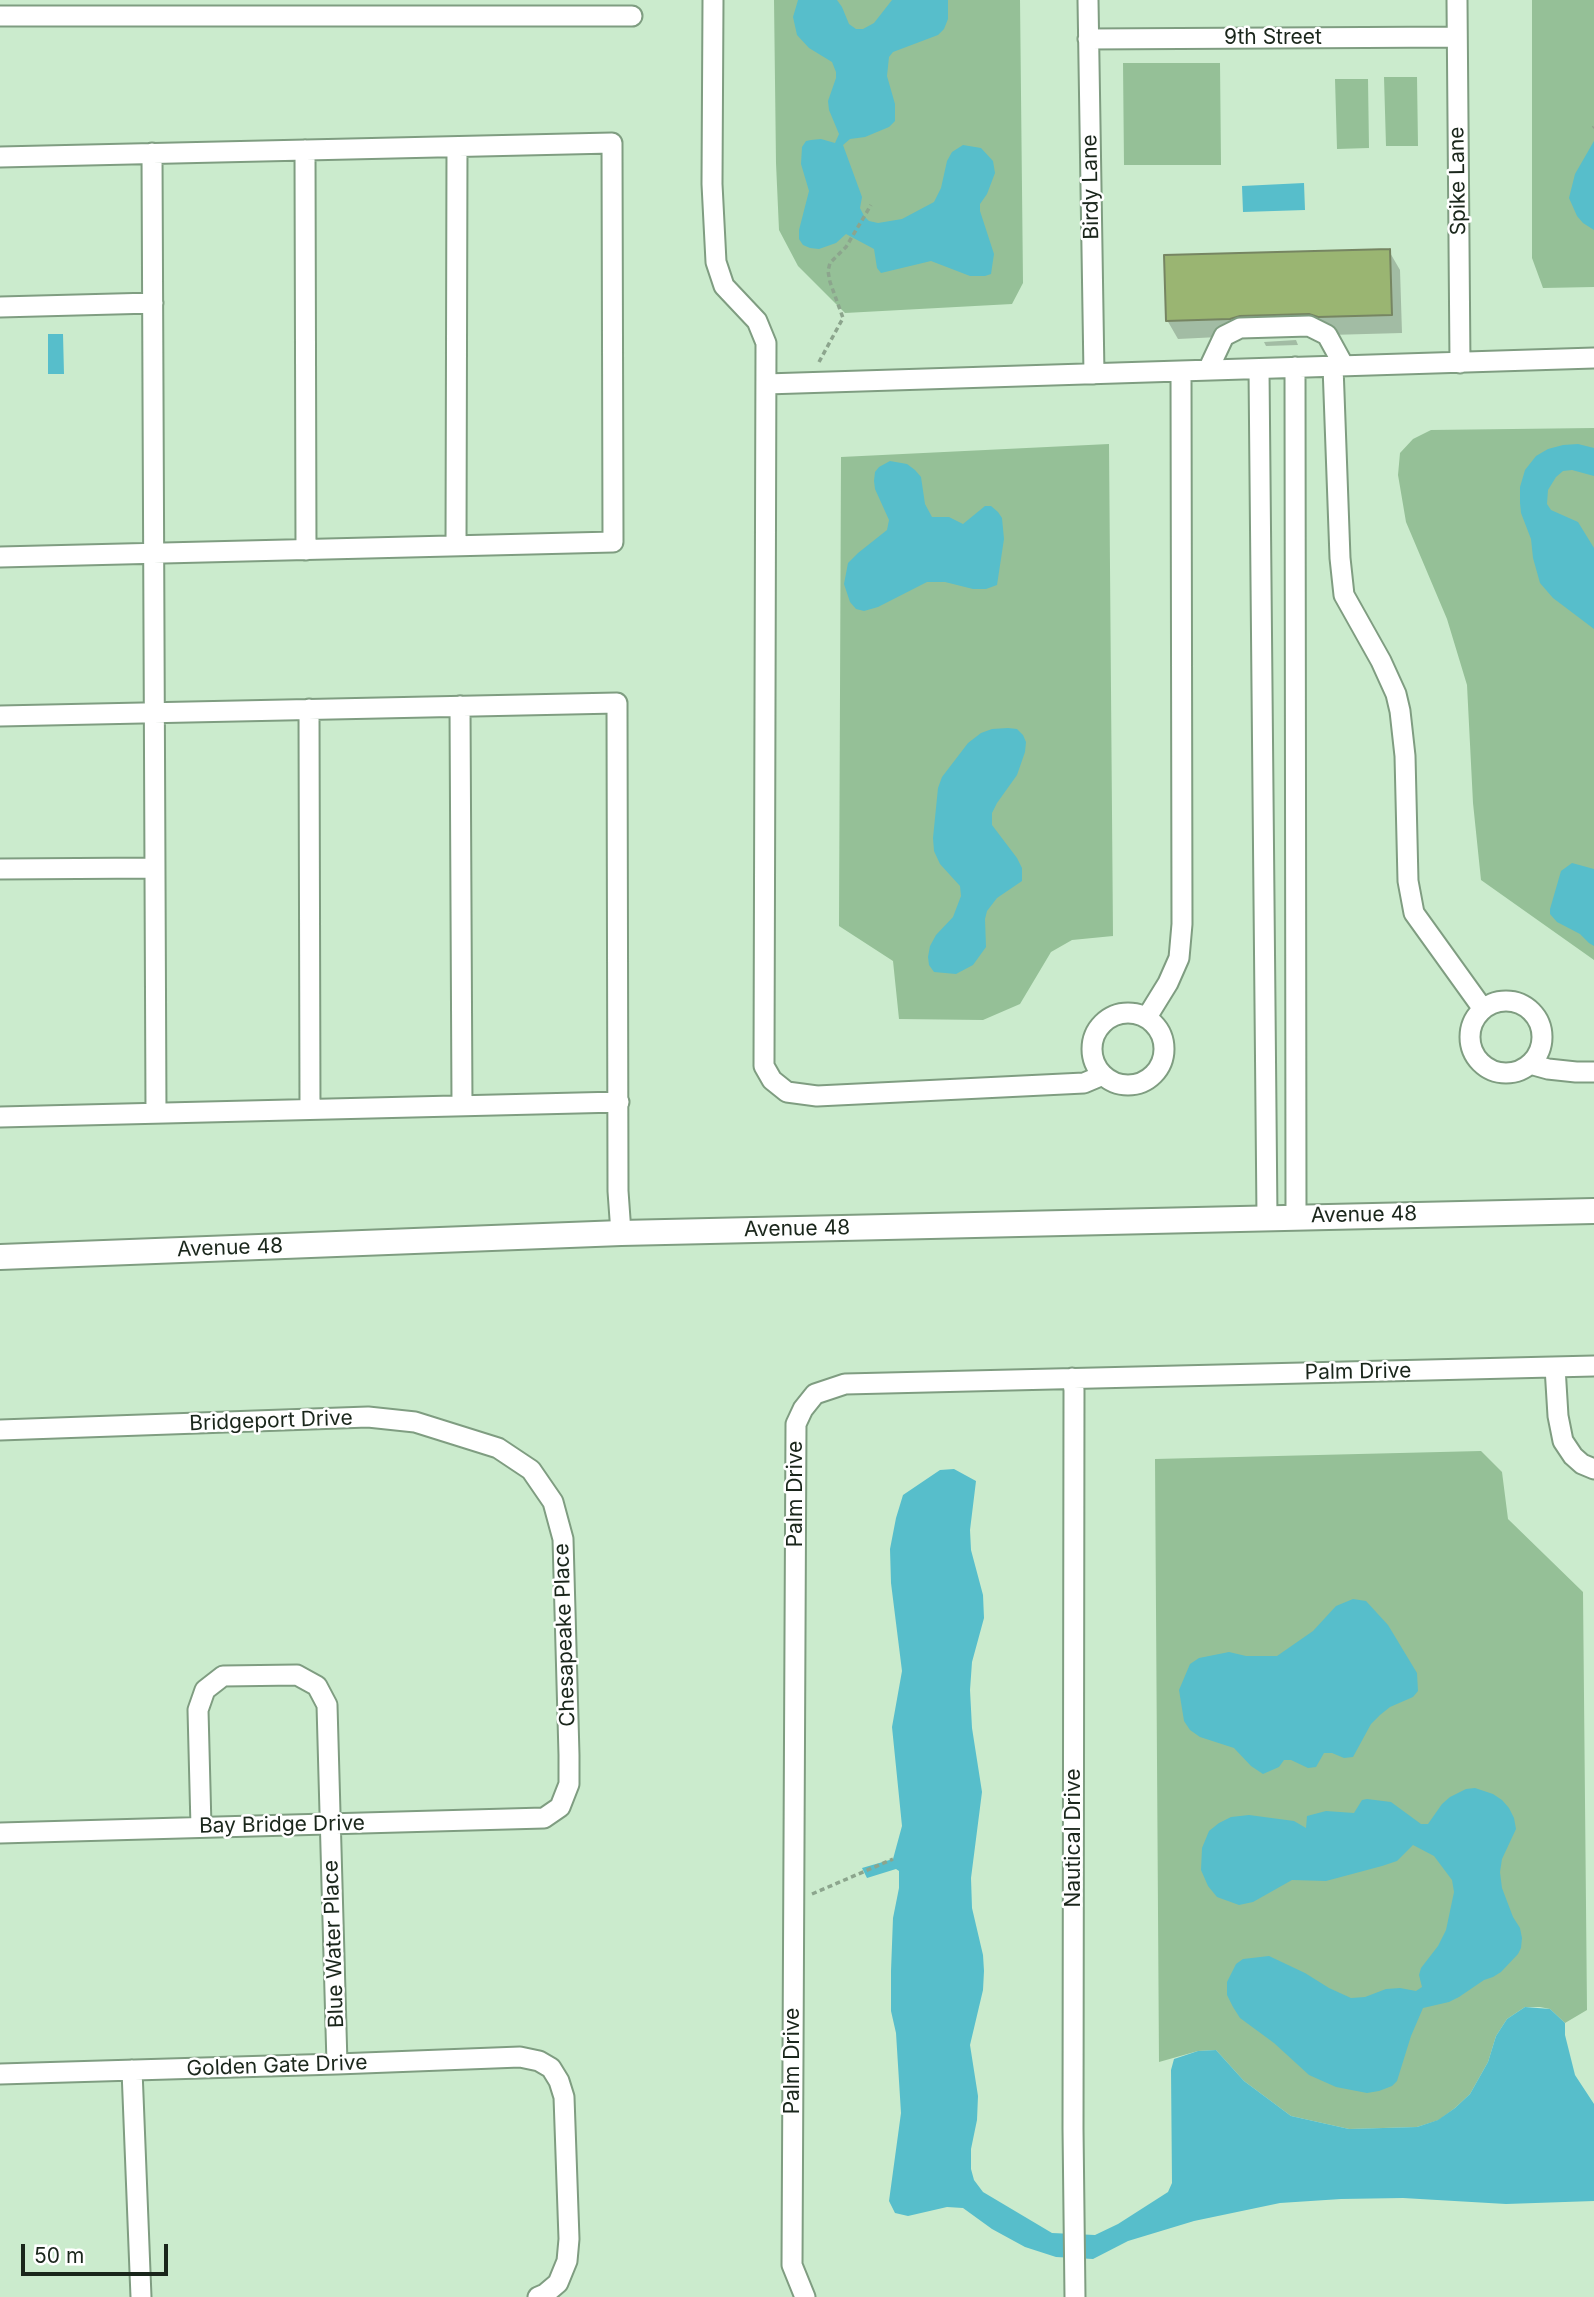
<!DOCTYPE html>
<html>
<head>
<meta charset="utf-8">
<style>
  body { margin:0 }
  #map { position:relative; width:1594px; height:2297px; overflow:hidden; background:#cbebcd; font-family:Inter,sans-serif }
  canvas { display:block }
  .scale { position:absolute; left:21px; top:2244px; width:147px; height:32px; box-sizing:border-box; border:4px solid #1a261b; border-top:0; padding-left:9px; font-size:21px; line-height:24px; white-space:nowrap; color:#1a261b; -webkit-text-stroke:5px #fff; paint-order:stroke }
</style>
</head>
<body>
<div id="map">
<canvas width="1594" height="2297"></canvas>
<div class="scale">50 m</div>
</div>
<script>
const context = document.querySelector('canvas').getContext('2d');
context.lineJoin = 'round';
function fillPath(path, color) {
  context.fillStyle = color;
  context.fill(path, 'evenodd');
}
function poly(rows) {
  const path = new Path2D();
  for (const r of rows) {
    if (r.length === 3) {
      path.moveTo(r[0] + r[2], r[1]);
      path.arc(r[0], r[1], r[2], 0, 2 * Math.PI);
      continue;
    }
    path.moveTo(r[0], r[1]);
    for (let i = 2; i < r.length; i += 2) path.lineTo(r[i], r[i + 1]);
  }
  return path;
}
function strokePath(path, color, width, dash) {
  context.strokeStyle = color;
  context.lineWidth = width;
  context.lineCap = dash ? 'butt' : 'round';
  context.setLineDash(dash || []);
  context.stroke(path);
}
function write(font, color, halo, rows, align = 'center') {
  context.font = font + ' Inter,sans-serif';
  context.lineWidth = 5;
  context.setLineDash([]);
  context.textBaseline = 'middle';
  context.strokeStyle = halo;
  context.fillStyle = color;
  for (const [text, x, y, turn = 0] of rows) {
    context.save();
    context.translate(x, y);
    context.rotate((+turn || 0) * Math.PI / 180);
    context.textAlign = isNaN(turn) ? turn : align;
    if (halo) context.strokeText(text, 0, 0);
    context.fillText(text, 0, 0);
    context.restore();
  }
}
fillPath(poly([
  [774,0,1020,0,1023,283,1012,304,845,313,798,266,779,230,776,163],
  [1532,0,1594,0,1594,287,1543,288,1532,258],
  [1123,63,1220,63,1221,165,1124,165],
  [1384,77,1417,77,1418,146,1386,146],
  [1335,79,1368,79,1369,148,1337,149],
  [1594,428,1594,960,1481,880,1473,803,1467,685,1447,619,1406,522,1398,475,1400,453,1413,439,1431,430],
  [1109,444,1113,936,1072,940,1051,952,1020,1004,983,1020,899,1019,893,961,839,926,841,457],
  [1481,1451,1502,1472,1508,1519,1583,1592,1587,2010,1565,2023,1550,2009,1540,2007,1525,2007,1507,2019,1496,2036,1488,2062,1470,2094,1455,2108,1439,2120,1417,2127,1349,2129,1291,2116,1244,2081,1216,2050,1198,2051,1159,2062,1155,1459]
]), '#95c097');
fillPath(poly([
  [798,0,837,0,842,7,849,24,856,29,863,29,874,23,892,0,948,0,948,19,944,29,938,35,893,52,889,57,887,76,895,104,895,121,889,127,865,137,850,139,843,145,862,197,860,208,864,216,869,221,878,223,902,219,934,202,941,188,947,161,952,152,963,145,981,148,993,161,995,173,987,194,980,204,980,211,994,254,991,274,985,276,970,276,931,261,881,273,877,268,874,249,846,234,836,243,819,249,810,248,803,245,799,239,799,230,809,191,801,164,802,147,806,141,811,140,821,139,835,143,839,134,829,110,828,101,836,78,836,72,832,62,809,48,797,35,793,17],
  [1594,141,1594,230,1583,223,1577,216,1569,198,1575,174],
  [1304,183,1305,210,1243,212,1242,186],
  [48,334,63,334,64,374,48,374],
  [1578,444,1594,448,1594,476,1572,470,1563,471,1556,477,1548,490,1547,504,1551,510,1578,522,1594,548,1594,629,1553,598,1540,583,1533,558,1531,539,1521,513,1520,503,1520,487,1525,470,1536,456,1548,449,1563,445],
  [890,461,907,464,915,470,921,477,925,504,932,517,949,517,963,524,985,506,991,506,998,512,1002,518,1004,539,997,585,986,589,973,589,945,582,927,582,878,607,864,611,856,609,850,602,844,584,848,563,858,553,887,530,889,520,875,489,874,481,875,472,879,467],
  [1008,728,1017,729,1023,735,1026,742,1025,752,1017,775,997,803,992,813,992,825,1017,858,1022,868,1022,881,997,898,987,911,985,919,986,947,973,965,956,974,934,972,929,965,928,957,930,946,936,935,953,917,961,896,960,886,940,864,934,851,933,838,938,788,942,777,968,743,981,733,992,729],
  [1572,863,1594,869,1594,946,1589,943,1580,934,1557,922,1550,914,1550,909,1561,871],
  [954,1469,976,1481,970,1530,971,1550,983,1595,984,1618,972,1662,970,1690,972,1728,982,1792,971,1878,972,1908,983,1955,984,1971,983,1990,970,2045,978,2096,977,2120,971,2149,971,2169,974,2180,983,2192,1052,2233,1095,2235,1118,2224,1168,2192,1172,2183,1171,2070,1174,2059,1198,2051,1216,2050,1244,2081,1291,2116,1349,2129,1417,2127,1438,2120,1455,2108,1470,2094,1488,2062,1496,2036,1507,2019,1525,2007,1550,2009,1565,2023,1565,2035,1575,2075,1594,2104,1594,2201,1506,2204,1403,2198,1341,2199,1280,2203,1194,2221,1128,2241,1093,2259,1056,2257,1025,2247,992,2229,963,2208,947,2207,908,2216,895,2213,889,2201,901,2113,896,2033,891,2011,891,1971,893,1918,899,1888,899,1871,896,1869,867,1878,862,1868,893,1859,902,1826,892,1727,902,1671,891,1583,890,1549,896,1518,903,1495,940,1470],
  [1353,1599,1366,1601,1388,1625,1417,1673,1418,1691,1413,1697,1390,1707,1380,1715,1371,1724,1353,1757,1344,1758,1332,1753,1324,1753,1316,1767,1308,1768,1291,1760,1284,1760,1279,1767,1263,1774,1251,1766,1234,1748,1200,1737,1190,1730,1184,1721,1179,1690,1190,1664,1199,1658,1229,1652,1246,1656,1277,1656,1313,1631,1336,1606],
  [1475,1788,1493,1794,1502,1800,1509,1808,1514,1818,1516,1829,1502,1859,1500,1872,1502,1888,1513,1917,1520,1928,1522,1938,1521,1948,1518,1954,1501,1972,1493,1977,1484,1980,1459,1997,1449,2002,1423,2008,1411,2036,1397,2081,1392,2086,1379,2091,1367,2093,1336,2087,1309,2075,1274,2043,1240,2018,1233,2007,1227,1995,1227,1982,1236,1964,1243,1959,1269,1956,1305,1973,1329,1988,1351,1998,1365,1997,1386,1989,1400,1988,1416,1991,1422,1987,1419,1975,1421,1968,1438,1946,1446,1930,1454,1892,1452,1880,1434,1856,1413,1845,1397,1861,1382,1866,1326,1881,1292,1880,1253,1902,1239,1905,1217,1897,1208,1886,1201,1870,1202,1848,1209,1831,1219,1823,1231,1817,1249,1815,1294,1821,1306,1828,1307,1816,1326,1811,1354,1813,1362,1800,1367,1799,1391,1802,1421,1824,1428,1824,1442,1804,1450,1797,1466,1789]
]), '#57becb');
fillPath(poly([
  [1389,251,1400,270,1402,333,1330,335,1320,332,1178,339,1167,320],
  [1296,340,1298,345,1266,346,1264,342]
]), '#0003');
const building = poly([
  [1390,249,1392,315,1318,317,1309,314,1240,316,1230,319,1166,321,1164,255,1390,249]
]);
fillPath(building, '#9ab572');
strokePath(building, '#768562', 2);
const minor = poly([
  [713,0,712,184,716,262,724,286,757,321,766,343,764,1066,772,1080,787,1092,817,1096,1084,1083,1103,1075],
  [1088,0,1094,374],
  [1457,0,1460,363],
  [0,16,632,16],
  [1088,39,1457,37],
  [305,150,306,550],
  [152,153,156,1113],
  [0,157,612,143,613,542,0,557],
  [0,307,153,303],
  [1333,366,1340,558,1344,595,1381,661,1396,694,1400,711,1405,756,1408,881,1414,913,1483,1009],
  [1295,367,1296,1217],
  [1259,369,1267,1217],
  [1208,370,1224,336,1240,328,1309,326,1327,335,1344,366],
  [766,384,1594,358],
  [456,546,457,147],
  [460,706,462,1105],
  [309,709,310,1109],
  [0,716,617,703,618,1191,621,1233],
  [0,869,155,868],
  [1506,1037,36],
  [1128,1049,36],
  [1147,1017,1168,983,1179,958,1182,924,1181,371],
  [1530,1064,1548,1069,1576,1072,1594,1072],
  [0,1117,619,1102],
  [1555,1367,1558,1416,1563,1441,1573,1456,1582,1464,1594,1469],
  [1072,1378,1074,1390,1073,2128,1075,2297],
  [0,1430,368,1417,415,1422,498,1448,531,1470,553,1502,563,1539,569,1755,569,1784,560,1807,544,1818,0,1833],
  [201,1827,198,1710,205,1690,223,1676,297,1675,317,1686,327,1705,337,2064],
  [132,2070,141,2297],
  [0,2074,337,2064,520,2057,539,2061,551,2068,559,2081,564,2097,569,2239,567,2261,558,2283,545,2294,538,2297],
  [805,2297,792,2265,796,1424,803,1409,815,1394,845,1384,1594,1366]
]);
const major = poly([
  [0,1257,621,1233,1594,1211]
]);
strokePath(minor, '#7f9d81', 23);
strokePath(major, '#7f9d81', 28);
strokePath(poly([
  [1593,128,1594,127],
  [819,362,843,318,830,282,828,271,830,263,846,247,871,205],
  [812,1894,893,1859]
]), '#8ca58d', 3.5, [5, 3.5]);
strokePath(minor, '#fff', 19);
strokePath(major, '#fff', 24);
write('21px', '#1a261b', '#fff', [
  ["9th Street",1273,38],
  ["Spike Lane",1458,181,-91],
  ["Birdy Lane",1091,187,-91],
  ["Avenue 48",1364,1215,-1],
  ["Avenue 48",797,1229,-1],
  ["Avenue 48",230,1248,-2],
  ["Palm Drive",1358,1372,-1],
  ["Bridgeport Drive",271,1421,-2],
  ["Palm Drive",796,1494,-90],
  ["Chesapeake Place",565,1635,-92],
  ["Bay Bridge Drive",282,1825,-1],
  ["Nautical Drive",1074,1838,-90],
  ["Blue Water Place",334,1944,-92],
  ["Palm Drive",793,2061,-90],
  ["Golden Gate Drive",277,2066,-2]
]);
</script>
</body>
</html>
